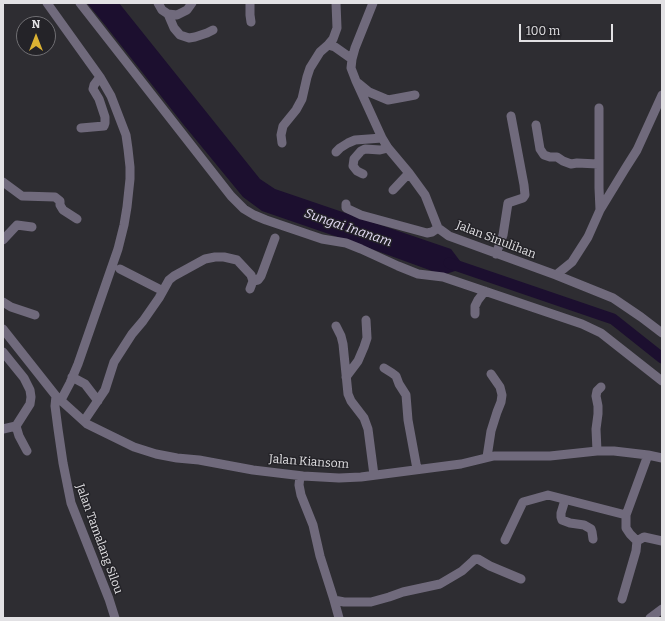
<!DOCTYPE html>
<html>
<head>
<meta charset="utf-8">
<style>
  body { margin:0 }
  #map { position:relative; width:665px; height:621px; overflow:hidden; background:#2e2d32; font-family:Bitter,serif }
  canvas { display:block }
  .frame { position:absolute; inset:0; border:4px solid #e2e1e4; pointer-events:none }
  .north { position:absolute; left:16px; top:16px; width:40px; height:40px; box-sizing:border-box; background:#242328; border:1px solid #706f73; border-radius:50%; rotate:0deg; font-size:11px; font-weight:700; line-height:16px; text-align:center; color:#e2e1e4 }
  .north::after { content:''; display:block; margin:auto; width:14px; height:18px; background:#dbb233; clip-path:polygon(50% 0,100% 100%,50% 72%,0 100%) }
  .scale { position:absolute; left:519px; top:24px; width:94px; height:18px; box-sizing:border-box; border:2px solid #e2e1e4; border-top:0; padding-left:5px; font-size:12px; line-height:14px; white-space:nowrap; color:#e2e1e4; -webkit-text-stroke:3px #242328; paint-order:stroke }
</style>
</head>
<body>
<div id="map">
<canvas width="665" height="621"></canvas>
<div class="frame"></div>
<div class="north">N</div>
<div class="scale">100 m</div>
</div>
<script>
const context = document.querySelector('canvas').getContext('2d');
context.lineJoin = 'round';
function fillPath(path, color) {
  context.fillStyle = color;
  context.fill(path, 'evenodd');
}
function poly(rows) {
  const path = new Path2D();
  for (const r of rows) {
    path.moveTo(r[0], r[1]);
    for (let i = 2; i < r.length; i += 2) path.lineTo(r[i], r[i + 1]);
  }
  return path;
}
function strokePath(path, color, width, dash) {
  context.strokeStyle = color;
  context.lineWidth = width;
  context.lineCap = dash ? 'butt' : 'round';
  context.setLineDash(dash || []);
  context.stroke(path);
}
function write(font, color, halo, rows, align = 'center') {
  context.font = font + ' Bitter,serif';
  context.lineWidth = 3;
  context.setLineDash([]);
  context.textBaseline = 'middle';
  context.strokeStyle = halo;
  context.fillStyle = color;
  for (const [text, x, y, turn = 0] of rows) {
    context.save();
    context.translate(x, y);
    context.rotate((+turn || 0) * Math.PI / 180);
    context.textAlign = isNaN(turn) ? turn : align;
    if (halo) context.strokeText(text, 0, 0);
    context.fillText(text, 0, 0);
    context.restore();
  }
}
fillPath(poly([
  [87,3,119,3,260,179,275,189,451,249,463,265,461,269,443,275,358,244,262,211,243,197,183,124,105,25]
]), '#1c0f2f');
strokePath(poly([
  [449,263,613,319,662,358]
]), '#1c0f2f', 11);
strokePath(poly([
  [47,3,100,77,111,96,126,135,128,149,130,167,130,179,127,207,124,225,118,249,78,364,70,383,61,400],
  [80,3,231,196,244,209,254,215,266,220,322,239,346,243,361,249,398,266,418,274,443,277,582,324,601,333,662,381],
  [158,3,162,10,168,14,177,15,187,10,192,3],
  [250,3,250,15,251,22],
  [373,3,355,48,352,59,351,68,356,81,382,138,388,148,409,173,425,195,438,228,449,236,556,275,613,298,641,317,662,333],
  [168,14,174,28,180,35,189,38,195,37,207,33,213,30],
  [328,45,333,39,337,28,336,3],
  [358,83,369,92,388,100,399,98,415,95],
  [599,108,599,188,600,210],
  [536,125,540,149,544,155,550,157,557,157,563,161,571,164,577,163,598,164],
  [81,128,104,126,105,123,105,117,99,99,93,89,94,85,100,77],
  [282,143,281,135,283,126,296,110,302,99,307,77,310,68,320,52,328,45,335,47,352,59],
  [336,152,340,148,348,143,355,140,382,138],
  [363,174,357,171,353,166,354,159,361,151,365,149,380,150,388,148],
  [3,182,22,196,55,197,60,201,60,205,63,210,77,219],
  [393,190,409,173],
  [346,204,346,208,361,215,427,233,432,232,438,228],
  [3,240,17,225,32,227],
  [496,254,503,235,508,203,523,198,525,195,524,185,511,116],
  [120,269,163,291],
  [556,275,572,262,588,237,600,210,625,169,637,150,662,95],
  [253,281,258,280,261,276,275,238],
  [3,302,11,307,35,315],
  [475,314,475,306,478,300,485,291],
  [336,326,341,336,343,344,348,394,351,401,364,418,368,429,374,475],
  [3,329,56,396,87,424,134,447,156,454,177,458,199,460,253,470,303,476,339,478,361,477,461,464,494,456,550,456,597,451,614,451,648,455,662,458],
  [3,352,24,378,30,390,31,397,30,404,16,426,19,436,27,451],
  [384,368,392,373,396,376,399,384,406,395,408,420,417,469],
  [72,377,85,384,98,401],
  [346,377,358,361,364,347,367,338,366,320],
  [56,396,55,406,58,429,63,463,71,503,109,599,115,618],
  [84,421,105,390,114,362,132,334,143,321,159,298,169,280,174,276,205,259,215,257,224,257,237,260,251,275,253,281,250,289],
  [3,429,16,426],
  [597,451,596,429,598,414,598,406,596,396,597,391,601,387],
  [487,457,491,431,497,412,501,402,502,395,500,387,491,374],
  [300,476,299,485,301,495,313,525,320,556,334,600,339,618],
  [565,500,561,513,561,517,562,520,570,523,584,525,591,529,592,532,593,539],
  [505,540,523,502,548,495,626,515],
  [637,541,644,537,662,541],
  [622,599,636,551,637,541,630,534,626,528,626,515,648,455],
  [334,600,344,602,371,602,389,597,403,592,440,584,462,571,473,561,475,559,478,559,490,566,521,579],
  [650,618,662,609]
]), '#706a7c', 9);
write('12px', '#e2e1e4', '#242328', [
  ["Jalan Sinulihan",496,240,21],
  ["Jalan Kiansom",309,462,4],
  ["Jalan Tamalang Silou",99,539,70]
]);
write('italic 13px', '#e7def9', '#242328', [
  ["Sungai Inanam",348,228,19]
]);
</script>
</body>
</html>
